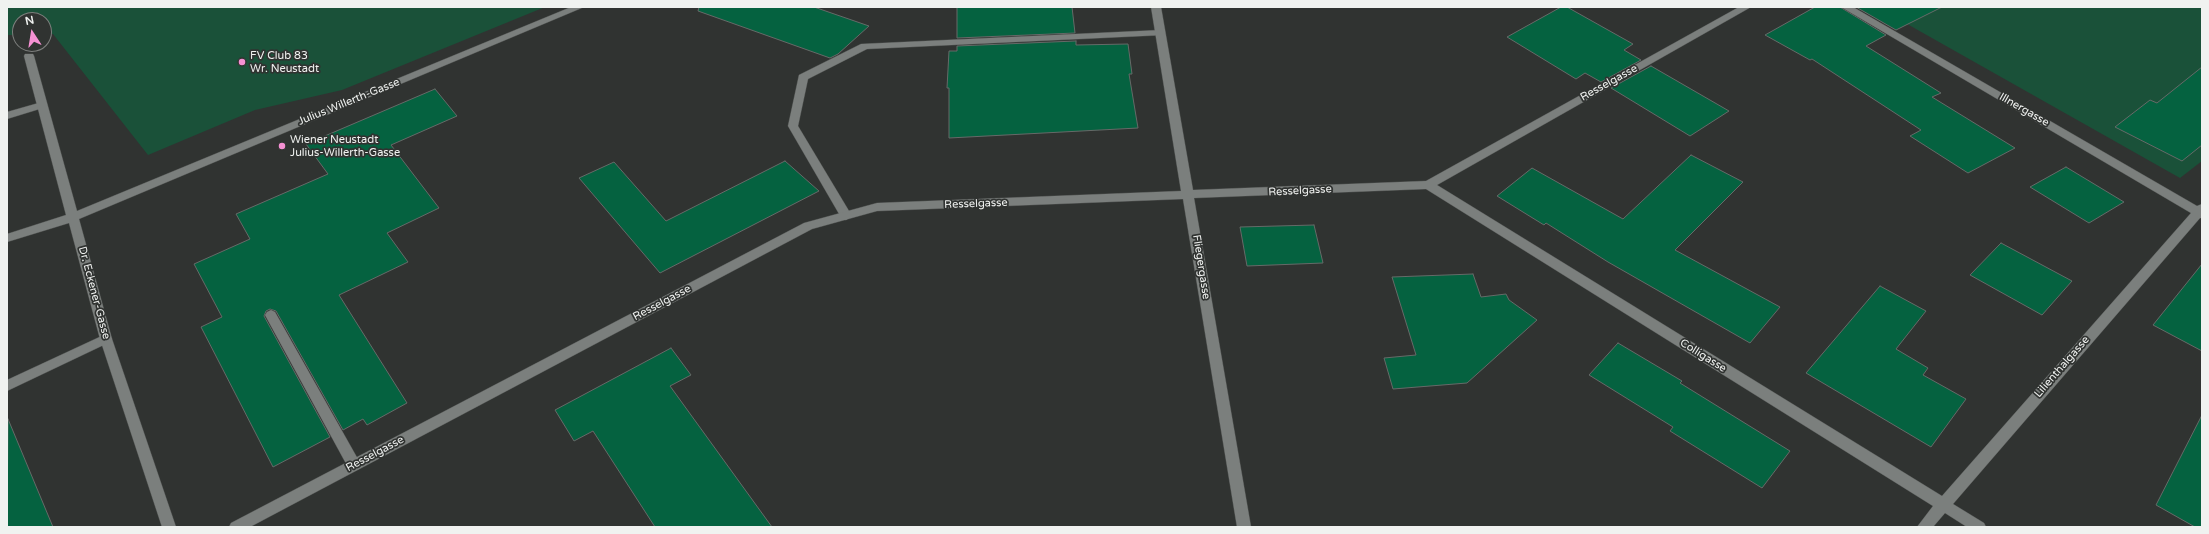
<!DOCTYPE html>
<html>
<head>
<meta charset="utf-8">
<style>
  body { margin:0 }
  #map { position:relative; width:2209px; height:534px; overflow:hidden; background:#303331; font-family:"Varela Round",sans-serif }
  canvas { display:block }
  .frame { position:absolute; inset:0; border:8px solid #f0f2f0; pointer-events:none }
  .north { position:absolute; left:12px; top:12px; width:40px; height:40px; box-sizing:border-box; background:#303331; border:1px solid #7d7f7d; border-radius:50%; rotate:348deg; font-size:11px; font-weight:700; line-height:16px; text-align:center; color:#f0f2f0 }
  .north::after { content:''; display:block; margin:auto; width:14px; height:18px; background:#f591d3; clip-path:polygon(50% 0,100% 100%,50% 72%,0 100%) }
</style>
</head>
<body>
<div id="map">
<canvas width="2209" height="534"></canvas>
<div class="frame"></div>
<div class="north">N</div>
</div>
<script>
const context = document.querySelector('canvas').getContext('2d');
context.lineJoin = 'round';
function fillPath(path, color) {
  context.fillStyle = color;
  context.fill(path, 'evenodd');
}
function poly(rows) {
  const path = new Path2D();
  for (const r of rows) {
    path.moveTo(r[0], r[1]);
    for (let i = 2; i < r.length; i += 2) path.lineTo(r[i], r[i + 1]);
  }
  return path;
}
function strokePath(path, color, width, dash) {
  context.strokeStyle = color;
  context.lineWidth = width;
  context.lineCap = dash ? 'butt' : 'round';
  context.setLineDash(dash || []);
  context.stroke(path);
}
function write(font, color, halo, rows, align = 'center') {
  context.font = font + ' "Varela Round",sans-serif';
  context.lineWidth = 3.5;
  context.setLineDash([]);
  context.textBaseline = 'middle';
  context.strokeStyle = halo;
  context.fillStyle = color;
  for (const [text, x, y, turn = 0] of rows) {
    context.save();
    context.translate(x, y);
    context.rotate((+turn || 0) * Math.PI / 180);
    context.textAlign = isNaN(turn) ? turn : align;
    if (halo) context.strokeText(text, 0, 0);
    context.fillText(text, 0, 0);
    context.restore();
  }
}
fillPath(poly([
  [7,7,545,7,342,90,255,110,148,155,53,34,44,34,44,20,20,20,20,35,7,35],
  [1877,7,2202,7,2202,161,2180,178]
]), '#1a5139');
const building = poly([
  [699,7,814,7,869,26,838,54,830,58,698,11,699,7],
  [957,7,1072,7,1075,33,957,38,957,7],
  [1561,7,1567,7,1633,44,1624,50,1641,60,1601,82,1585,73,1576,79,1507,37,1561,7],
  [1815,7,1840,7,1886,35,1866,46,1941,93,1932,97,2015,148,1968,173,1910,136,1921,130,1812,59,1810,60,1765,35,1815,7],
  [1856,7,1942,7,1896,30,1856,7],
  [1076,41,1076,45,1128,44,1132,74,1129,74,1138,128,949,138,949,88,947,88,949,51,957,51,957,46,1076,41],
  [1651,66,1729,111,1690,136,1611,88,1651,66],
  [2202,67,2202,145,2182,161,2115,127,2150,100,2157,103,2202,67],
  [435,89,457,116,391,145,439,208,387,233,408,262,339,295,407,403,367,425,363,419,343,430,276,311,270,309,266,311,264,316,330,437,273,467,201,327,222,317,194,264,250,239,236,214,328,174,306,144,435,89],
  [1691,155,1743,182,1675,250,1780,307,1750,343,1608,262,1546,223,1544,225,1497,196,1532,168,1623,219,1691,155],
  [785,161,819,191,660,273,579,178,614,162,666,221,785,161],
  [2066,167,2124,202,2089,223,2030,187,2066,167],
  [1314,225,1323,263,1247,266,1240,227,1314,225],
  [2001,243,2072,281,2042,315,1970,275,2001,243],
  [2202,264,2202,351,2153,325,2202,264],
  [1473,274,1481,297,1506,294,1509,300,1537,320,1467,383,1393,389,1384,358,1416,355,1392,277,1473,274],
  [1880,286,1926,311,1896,349,1928,368,1923,375,1966,399,1931,447,1806,373,1880,286],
  [1618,343,1682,381,1680,383,1790,451,1762,488,1670,431,1673,427,1589,375,1618,343],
  [671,348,691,375,670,386,772,527,655,527,593,431,574,441,555,410,671,348],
  [2202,415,2202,527,2195,527,2156,505,2202,415],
  [8,419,53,527,7,527,8,419]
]);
fillPath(building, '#056240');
strokePath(building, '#666a68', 1);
const lane = poly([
  [1161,30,1164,31,1164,35,867,49,808,79,798,126,852,216,846,220,842,219,788,126,799,75,861,44,1161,30],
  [42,102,46,103,47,105,46,107,7,119,7,112,42,102],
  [271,310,275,312,359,461,361,465,359,469,354,471,349,469,265,315,267,312,271,310],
  [106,334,110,336,112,339,110,342,7,391,7,380,106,334]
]);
const street = poly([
  [571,7,584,7,79,219,112,339,176,527,162,527,100,339,69,223,7,242,7,234,66,215,24,56,25,54,33,54,34,56,77,211,571,7],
  [1151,7,1161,7,1193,190,1426,181,1739,7,1751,7,1437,185,1942,496,2191,213,1841,7,1853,7,2197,206,2202,204,2202,218,2200,218,1953,504,1984,523,1986,527,1967,527,1945,513,1933,527,1917,527,1933,506,1426,189,1194,198,1251,527,1237,527,1183,199,877,211,812,229,250,527,229,527,231,523,804,223,877,203,1181,191,1151,7]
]);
strokePath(lane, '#4c4f4d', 1);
strokePath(street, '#4c4f4d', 1);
fillPath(lane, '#7b7f7d');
fillPath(street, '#7b7f7d');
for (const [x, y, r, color] of [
  [242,62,4,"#f591d3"],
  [282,146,4,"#f591d3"]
]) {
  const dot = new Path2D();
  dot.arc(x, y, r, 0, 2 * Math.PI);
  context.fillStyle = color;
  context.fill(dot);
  strokePath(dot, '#303331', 1.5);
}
write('11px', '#f0f2f0', '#303331', [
  ["FV Club 83",250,56],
  ["Wr. Neustadt",250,69],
  ["Wiener Neustadt",290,140],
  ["Julius-Willerth-Gasse",290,153]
], 'left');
write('11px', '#f0f2f0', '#303331', [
  ["Resselgasse",1609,83,-29],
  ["Julius Willerth-Gasse",349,102,-22],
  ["Illnergasse",2024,110,30],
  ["Resselgasse",1300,191,-3],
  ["Resselgasse",976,204,-2],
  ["Fliegergasse",1201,267,81],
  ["Dr. Eckener-Gasse",94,293,75],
  ["Resselgasse",662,303,-28],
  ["Colligasse",1703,356,32],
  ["Lilienthalgasse",2062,367,-49],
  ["Resselgasse",375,454,-28]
]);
</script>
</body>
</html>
